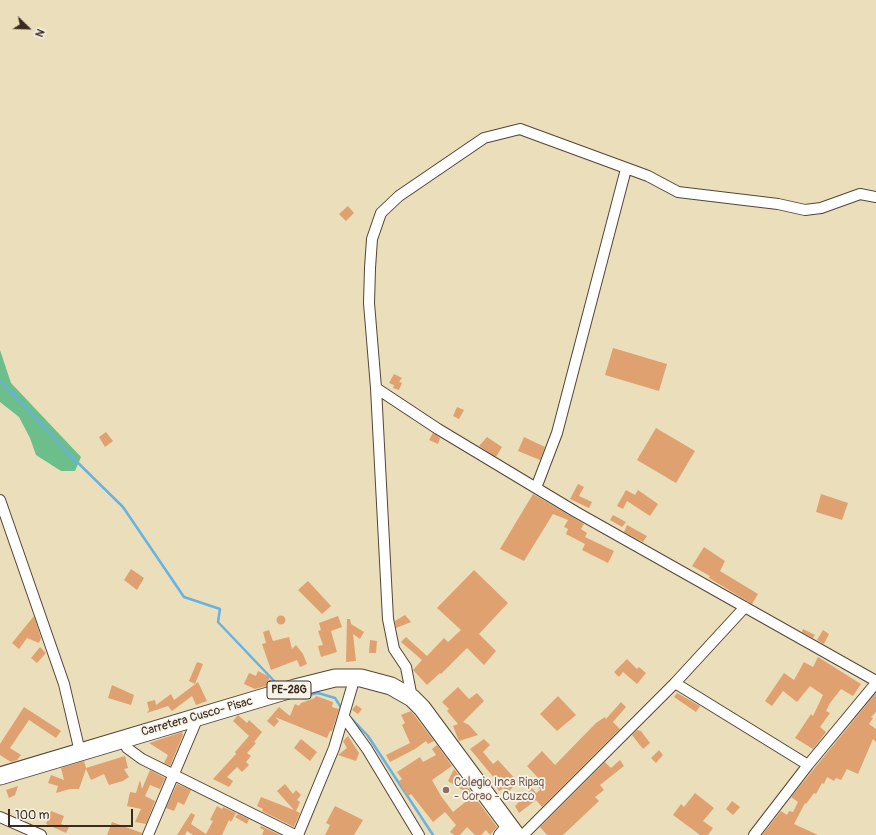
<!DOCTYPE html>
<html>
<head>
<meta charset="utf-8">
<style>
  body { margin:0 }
  #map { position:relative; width:876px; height:835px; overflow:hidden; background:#ebdebb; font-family:Pangolin,sans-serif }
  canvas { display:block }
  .north { position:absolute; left:8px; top:8px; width:40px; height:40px; -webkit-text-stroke:3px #f7f3e8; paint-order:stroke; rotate:113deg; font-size:11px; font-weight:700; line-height:16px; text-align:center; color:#3b2a1e }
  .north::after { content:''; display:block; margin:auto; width:14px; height:18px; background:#3b2a1e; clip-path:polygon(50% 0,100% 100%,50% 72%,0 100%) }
  .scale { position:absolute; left:8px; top:809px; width:125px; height:18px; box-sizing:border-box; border:2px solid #3b2a1e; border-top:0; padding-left:5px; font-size:12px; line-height:14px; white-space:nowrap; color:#3b2a1e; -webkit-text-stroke:3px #f7f3e8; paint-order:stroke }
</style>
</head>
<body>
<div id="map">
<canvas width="876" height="835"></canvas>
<div class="north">N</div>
<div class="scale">100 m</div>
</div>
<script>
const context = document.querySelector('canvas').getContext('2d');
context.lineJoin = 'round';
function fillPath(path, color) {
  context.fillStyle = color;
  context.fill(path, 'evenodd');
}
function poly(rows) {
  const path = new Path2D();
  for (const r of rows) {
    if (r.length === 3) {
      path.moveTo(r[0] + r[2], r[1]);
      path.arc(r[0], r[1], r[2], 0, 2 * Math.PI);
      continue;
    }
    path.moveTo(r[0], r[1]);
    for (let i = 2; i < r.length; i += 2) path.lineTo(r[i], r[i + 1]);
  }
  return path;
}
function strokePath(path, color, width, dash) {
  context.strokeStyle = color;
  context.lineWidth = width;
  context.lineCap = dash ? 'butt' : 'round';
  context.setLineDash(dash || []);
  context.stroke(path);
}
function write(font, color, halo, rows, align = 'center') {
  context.font = font + ' Pangolin,sans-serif';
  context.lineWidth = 3.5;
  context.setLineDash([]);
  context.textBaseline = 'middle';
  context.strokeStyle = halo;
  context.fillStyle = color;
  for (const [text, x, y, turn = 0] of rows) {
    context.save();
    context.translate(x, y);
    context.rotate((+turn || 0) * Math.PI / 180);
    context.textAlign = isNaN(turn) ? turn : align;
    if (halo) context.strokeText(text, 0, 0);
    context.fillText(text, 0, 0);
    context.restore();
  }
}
fillPath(poly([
  [0,350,11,383,81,457,75,471,61,471,36,455,30,438,19,417,0,402]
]), '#6cbe8a');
strokePath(poly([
  [0,380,70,455,123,507,184,597,220,609,218,622,277,684],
  [294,698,318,693,335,698,342,709],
  [351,718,368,736,433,835]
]), '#67b2e0', 2.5);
fillPath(poly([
  [348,206,354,213,346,221,339,214],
  [613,348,667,364,659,391,605,375],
  [394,374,402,378,399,382,402,383,399,390,393,388,394,385,389,383],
  [457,407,464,410,459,419,453,416],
  [656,428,695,451,676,483,637,460],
  [106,432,113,441,105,447,99,437],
  [433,433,440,438,438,444,429,440],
  [487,437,502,447,496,457,479,446],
  [524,437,545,447,540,460,518,451],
  [578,484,584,487,579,496,592,502,589,508,570,499],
  [626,490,635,495,638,490,658,504,650,516,627,501,623,509,617,506],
  [533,494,584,524,581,529,587,533,585,537,614,551,608,563,582,550,585,544,566,534,568,529,564,527,568,520,553,514,524,561,500,549],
  [821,494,848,503,842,520,816,512],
  [613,515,626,522,622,527,610,520],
  [627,525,647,536,643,542,624,532],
  [704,547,725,561,720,571,758,594,752,604,709,578,710,576,692,566],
  [131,569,144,578,137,590,124,580],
  [474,570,508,603,479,634,496,651,484,665,467,648,441,674,440,673,427,685,413,670,422,660,401,642,406,637,427,656,444,638,448,642,461,630,437,608],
  [308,581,331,606,322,614,298,590],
  [405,615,411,622,396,628,395,621],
  [281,620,4.5],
  [34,616,41,638,39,643,27,638,19,649,12,643],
  [338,616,342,627,331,631,337,652,321,657,318,646,323,645,318,631,321,630,319,623],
  [347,619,350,619,351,624,364,632,360,639,353,634,356,661,346,662],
  [803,629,815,635,813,638,802,632],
  [269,630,273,641,289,637,292,649,296,645,303,654,307,664,300,667,297,660,271,670,262,644,266,643,263,632],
  [823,630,829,634,824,644,817,640],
  [370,640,377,641,376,653,369,653],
  [40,647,46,653,37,663,31,658],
  [818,657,861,684,853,696,841,689,830,703,826,711,830,713,820,727,826,732,813,749,795,738,811,714,813,716,823,695,810,686,797,702,783,691,772,706,765,701,784,673,794,680,804,662,813,667],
  [627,659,637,669,639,667,646,673,637,684,623,672,619,677,614,672],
  [197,662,203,664,195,684,189,681],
  [258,671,270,677,266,686,255,689,244,684,249,673,256,676],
  [198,682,207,701,196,705,192,696,172,711,168,706,147,713,149,710,147,702,155,700,156,705,171,694,174,700],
  [112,685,134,695,131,705,108,698],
  [458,687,469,699,477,693,484,701,463,722,469,725,478,735,459,741,453,726,458,724,447,711,449,709,442,702],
  [677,693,700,706,696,712,674,697],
  [876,693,876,712,871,717,873,718,869,724,876,729,876,742,873,739,858,774,847,769,841,780,836,778,834,781,827,777,824,784,822,783,816,794,814,793,806,804,805,803,794,824,818,835,762,835,781,811,787,815,789,811,793,812,798,802,791,797],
  [316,696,333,702,332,707,339,709,332,731,330,731,327,738,275,717,279,721,274,727,267,721,279,707,290,716,295,704,299,706,301,703,315,698],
  [558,696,576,715,557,731,540,714],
  [621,702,626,707,613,722,620,729,542,807,536,800,519,813,515,806,532,788,536,793,540,790,537,784,540,780,527,766,542,751,555,765,596,723,605,717,606,719],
  [356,705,362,709,358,714,352,710],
  [24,707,61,731,56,738,29,720,10,748,21,755,17,760,11,762,0,755,0,744],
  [411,711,434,741,428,744,426,741,415,749,390,762,386,755,410,743,402,725,405,723,401,715],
  [238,715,247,723,249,720,262,732,254,742,256,743,247,753,251,756,246,762,249,765,242,772,237,767,227,777,233,781,229,787,213,779,236,754,235,752,249,736,233,721],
  [637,730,641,731,650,743,643,749,632,735],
  [182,732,183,735,170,766,164,763,168,755,149,743],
  [348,736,359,753,356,761,338,755,347,748,343,741],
  [301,739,317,752,310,761,294,748],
  [484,739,490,745,483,752,493,764,498,760,518,782,507,793,504,788,499,791,492,781,495,779,470,749],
  [437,745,452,766,432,780,441,796,453,812,469,799,464,791,448,781,454,769,497,827,490,835,486,830,481,835,475,835,467,827,460,835,454,835,450,832,456,825,445,812,433,822,411,794,408,796,402,788,399,781,402,779,397,772,420,757,423,762,436,755,432,749],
  [659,750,663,755,656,763,651,758],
  [125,756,128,768,124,769,129,777,123,781,109,785,104,774,91,780,86,769,79,789,70,789,56,793,58,786,48,783,51,775,64,780,61,768,84,761,86,768],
  [620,760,624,766,600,785,604,790,595,797,599,801,563,835,547,835,540,827,605,762,611,768],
  [150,770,165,778,160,789,150,785,145,796,155,801,146,824,135,822,141,809,127,806,130,792,136,793,140,780,142,789],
  [177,784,191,790,184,805,178,802,174,811,166,808],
  [285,784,293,794,296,790,301,795,297,800,300,802,296,811,300,813,294,827,262,811,263,809,257,806,261,797,294,810,277,791],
  [18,786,15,795,9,798,6,790],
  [695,793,714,808,703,821,713,828,708,835,700,835,673,815,681,804,684,807],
  [732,801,740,807,733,815,726,809],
  [217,806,222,809,223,807,236,813,231,822,229,820,222,835,193,835,187,831,185,835,177,835,191,813,195,815,191,824,206,834,213,821,210,820],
  [335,806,363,820,354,835,325,835,330,825,326,823],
  [51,811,64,816,61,824,69,827,66,833,46,824],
  [238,814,249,819,247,824,235,817],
  [112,822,142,833,142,835,107,835],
  [261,826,280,835,262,835,264,830,260,828]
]), '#dfa16f');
const minor = poly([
  [376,388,369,303,370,268,372,239,381,213,399,196,484,138,520,129,648,176,678,192,778,204,805,210,821,208,860,194,876,197],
  [536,488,557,433,626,169],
  [0,500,64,684,80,752],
  [675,683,745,607],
  [412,698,406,667,394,649,388,619,376,388,438,429,576,512,876,681],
  [344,717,367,749,419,835],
  [124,738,127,748,142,759,295,835],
  [0,817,41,835],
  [148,835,198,717],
  [298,835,334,748,352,687,352,678],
  [499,835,508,824],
  [523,835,675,683,808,765],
  [754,835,808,765,876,683]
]);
const trunk = poly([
  [0,776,295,688,335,678,361,678,391,686,412,698,422,708,516,835]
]);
strokePath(minor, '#554536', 12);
strokePath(trunk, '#554536', 19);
strokePath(minor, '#fff', 10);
strokePath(trunk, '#fff', 17);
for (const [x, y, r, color] of [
  [446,790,4,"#8d6e63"]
]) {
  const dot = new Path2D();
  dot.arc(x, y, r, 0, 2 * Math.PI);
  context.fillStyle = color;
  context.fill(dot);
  strokePath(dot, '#f7f3e8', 1.5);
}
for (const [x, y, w] of [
  [289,690,44]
]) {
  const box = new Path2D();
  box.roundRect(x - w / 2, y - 9, w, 18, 3);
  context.fillStyle = '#f7f3e8';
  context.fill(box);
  strokePath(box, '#3b2a1e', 1);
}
write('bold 11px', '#3b2a1e', null, [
  ["PE-28G",289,690]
]);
write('12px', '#3b2a1e', '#f7f3e8', [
  ["Carretera Cusco- Pisac",197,717,-16]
]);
write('12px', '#785e54', '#f7f3e8', [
  ["Colegio Inca Ripaq",454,783],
  ["- Corao - Cuzco",454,797]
], 'left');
</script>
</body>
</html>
